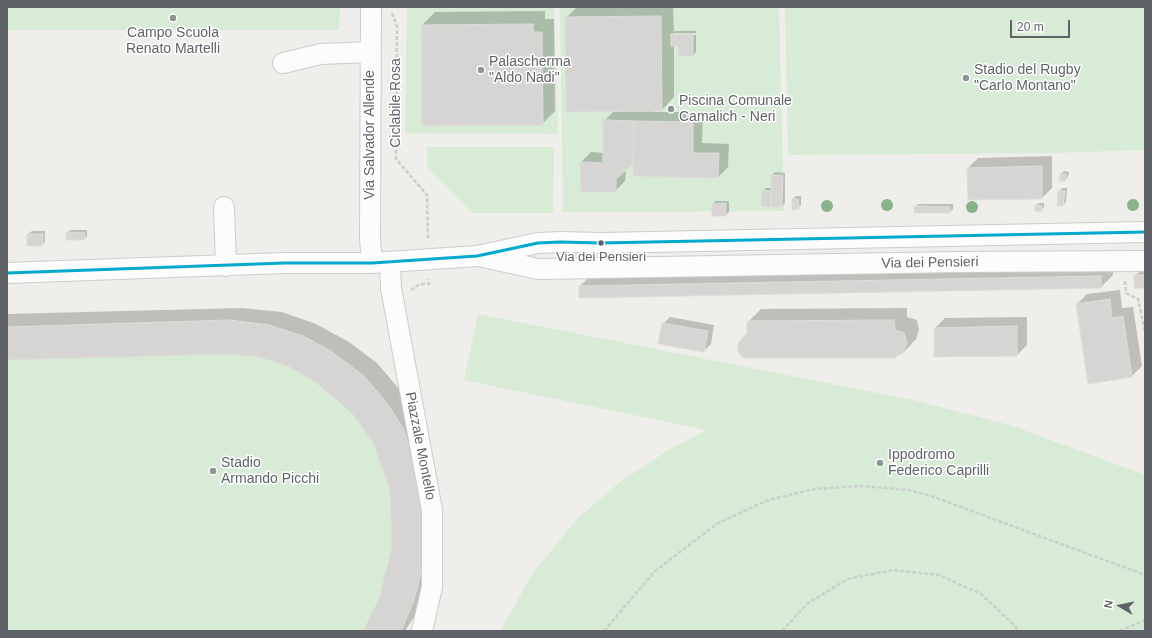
<!DOCTYPE html>
<html>
<head>
<meta charset="utf-8">
<style>
  body { margin:0 }
  #map { position:relative; width:1152px; height:638px; overflow:hidden; background:#efeeea; font-family:Helvetica,sans-serif }
  canvas { display:block }
  .frame { position:absolute; inset:0; border:8px solid #5f6368; pointer-events:none }
  .north { position:absolute; left:1100px; top:586px; width:40px; height:40px; -webkit-text-stroke:3px #fff; paint-order:stroke; rotate:279deg; font-size:11px; font-weight:700; line-height:16px; text-align:center; color:#5f6368 }
  .north::after { content:''; display:block; margin:auto; width:14px; height:18px; background:#5f6368; clip-path:polygon(50% 0,100% 100%,50% 72%,0 100%) }
  .scale { position:absolute; left:1010px; top:20px; width:60px; height:18px; box-sizing:border-box; border:2px solid #5f6368; border-top:0; padding-left:5px; font-size:12px; line-height:14px; white-space:nowrap; color:#5f6368; -webkit-text-stroke:3px #fff; paint-order:stroke }
</style>
</head>
<body>
<div id="map">
<canvas width="1152" height="638"></canvas>
<div class="frame"></div>
<div class="north">N</div>
<div class="scale">20 m</div>
</div>
<script>
const context = document.querySelector('canvas').getContext('2d');
context.lineJoin = 'round';
function fillPath(path, color) {
  context.fillStyle = color;
  context.fill(path, 'evenodd');
}
function poly(rows) {
  const path = new Path2D();
  for (const r of rows) {
    path.moveTo(r[0], r[1]);
    for (let i = 2; i < r.length; i += 2) path.lineTo(r[i], r[i + 1]);
  }
  return path;
}
function strokePath(path, color, width, dash) {
  context.strokeStyle = color;
  context.lineWidth = width;
  context.lineCap = dash ? 'butt' : 'round';
  context.setLineDash(dash || []);
  context.stroke(path);
}
function write(font, color, halo, rows, align = 'center') {
  context.font = font + ' Helvetica,sans-serif';
  context.lineWidth = 3;
  context.setLineDash([]);
  context.textBaseline = 'middle';
  context.strokeStyle = halo;
  context.fillStyle = color;
  for (const [text, x, y, turn = 0] of rows) {
    context.save();
    context.translate(x, y);
    context.rotate((+turn || 0) * Math.PI / 180);
    context.textAlign = isNaN(turn) ? turn : align;
    if (halo) context.strokeText(text, 0, 0);
    context.fillText(text, 0, 0);
    context.restore();
  }
}
fillPath(poly([
  [7,7,340,7,339,30,7,30],
  [407,7,554,7,558,134,405,133],
  [560,7,779,7,784,211,563,212],
  [785,7,1145,7,1145,150,1053,153,788,155],
  [427,147,554,147,553,213,472,213,427,168],
  [478,314,913,400,1010,425,1145,475,1145,631,500,631,533,573,578,518,620,482,667,451,706,430,464,380],
  [229,320,269,325,303,336,331,351,364,376,387,403,403,428,414,457,423,565,414,600,401,631,7,631,7,327]
]), '#d8ebd6');
fillPath(poly([
  [577,7,673,7,674,33,675,31,696,31,696,33,674,33,674,35,696,35,696,52,693,55,679,45,674,45,674,97,662,110,654,110,654,112,703,112,702,143,729,144,728,167,718,177,634,175,634,161,626,169,625,181,615,191,581,162,591,152,604,153,604,121,615,110,566,18],
  [545,11,545,19,554,19,555,111,542,124,422,25,435,12],
  [1052,156,1052,188,1042,198,968,168,978,158],
  [1064,171,1069,172,1068,177,1065,180,1061,174],
  [775,172,785,173,785,203,782,206,763,191,766,188,772,188,772,175],
  [1062,188,1067,188,1066,202,1063,205,1059,191],
  [796,196,801,196,801,205,798,208,793,199],
  [716,201,729,201,729,212,726,215,713,204],
  [1039,203,1044,203,1044,207,1041,211,1036,206],
  [918,204,953,204,953,209,950,212,915,207],
  [70,230,87,230,87,236,84,239,67,233],
  [32,231,45,231,45,242,42,245,28,234],
  [1113,263,1113,275,1101,287,580,286,593,273],
  [1145,266,1145,287,1135,276],
  [1120,290,1122,308,1133,307,1142,366,1132,376,1077,304,1087,294],
  [242,308,282,312,316,324,349,342,377,363,400,390,438,516,418,611,405,631,364,631,380,599,393,547,391,490,374,441,352,413,315,380,288,365,259,356,227,353,7,359,7,314],
  [907,308,907,317,917,320,919,330,916,339,903,353,748,334,748,322,761,309],
  [670,317,714,325,711,344,704,351,663,324],
  [1027,317,1027,345,1017,355,935,356,935,328,945,318]
]), '#0003');
const building = poly([
  [661,16,662,111,566,112,565,17,661,16],
  [533,24,533,32,542,32,543,125,422,126,421,25,533,24],
  [671,34,693,34,693,56,679,56,678,46,671,46,671,34],
  [603,120,634,121,633,164,616,179,616,192,581,192,580,162,603,163,603,120],
  [634,121,693,122,693,153,719,153,718,178,633,176,634,121],
  [1042,166,1042,199,968,200,967,168,1042,166],
  [1060,174,1066,174,1066,181,1059,181,1060,174],
  [771,175,783,175,782,207,771,207,771,175],
  [762,190,771,191,771,207,761,206,762,190],
  [1058,191,1065,191,1063,206,1057,206,1058,191],
  [792,199,798,199,799,209,792,210,792,199],
  [726,203,726,216,712,216,712,204,726,203],
  [1035,205,1042,206,1041,212,1035,211,1035,205],
  [914,206,950,207,950,213,914,213,914,206],
  [66,232,85,233,84,240,66,240,66,232],
  [27,234,43,234,43,246,27,246,27,234],
  [1134,275,1145,275,1145,288,1134,288,1134,275],
  [1101,276,1101,288,579,298,579,286,1101,276],
  [1110,299,1112,318,1123,316,1132,377,1088,384,1076,304,1110,299],
  [229,320,269,325,303,336,331,351,364,376,387,403,403,428,422,485,423,565,414,600,401,631,363,631,379,599,392,547,390,490,373,442,352,413,314,381,288,366,259,357,227,354,7,360,7,327,229,320],
  [894,320,895,330,904,333,907,343,903,353,894,358,743,358,738,352,738,343,747,333,747,321,894,320],
  [662,323,708,331,704,352,658,344,662,323],
  [1017,326,1017,356,934,357,934,328,1017,326]
]);
fillPath(building, '#d6d5d3');
strokePath(building, '#deddd9', 1);
const minor = poly([
  [371,7,370,238,372,263],
  [283,63,321,54,370,52],
  [224,207,226,266],
  [483,257,538,269,958,262,1145,261],
  [390,262,391,288,432,510,432,587,422,631],
  [7,273,285,263,372,263,477,256,538,243,560,242,601,243,1145,232]
]);
strokePath(minor, '#cbcccc', 22);
strokePath(poly([
  [392,13,397,26,396,159,427,195,428,240],
  [1125,281,1126,293,1138,299,1145,332],
  [411,290,420,284,429,284,429,279],
  [604,631,655,571,718,523,768,500,815,489,863,486,908,490,931,496,1145,575],
  [782,631,808,603,848,579,893,570,939,575,981,594,1015,626,1018,631],
  [1120,631,1145,620]
]), '#cacfcc', 2.5, [4, 2]);
strokePath(minor, '#fdfcfc', 20);
strokePath(poly([
  [7,273,285,263,372,263,477,256,538,243,560,242,601,243,1145,232]
]), '#00a9ce', 3);
context.fillStyle = '#88b388';
for (const [x, y] of [
  [887,205],
  [1133,205],
  [827,206],
  [972,207]
]) {
  context.beginPath();
  context.arc(x, y, 6, 0, 2 * Math.PI);
  context.fill();
}
for (const [x, y, r, color] of [
  [173,18,4,"#919496"],
  [481,70,4,"#919496"],
  [966,78,4,"#919496"],
  [671,109,4,"#919496"],
  [601,243,3.5,"#5f6368"],
  [880,463,4,"#919496"],
  [213,471,4,"#919496"]
]) {
  const dot = new Path2D();
  dot.arc(x, y, r, 0, 2 * Math.PI);
  context.fillStyle = color;
  context.fill(dot);
  strokePath(dot, '#fff', 1.5);
}
write('13px', '#5f6368', '#fff', [
  ["Via dei Pensieri",601,257]
]);
write('14px', '#5f6368', '#fff', [
  ["Campo Scuola",173,33,"center"],
  ["Renato Martelli",173,49,"center"],
  ["Palascherma",489,62],
  ["\"Aldo Nadi\"",489,78],
  ["Stadio del Rugby",974,70],
  ["\"Carlo Montano\"",974,86],
  ["Piscina Comunale",679,101],
  ["Camalich - Neri",679,117],
  ["Ippodromo",888,455],
  ["Federico Caprilli",888,471],
  ["Stadio",221,463],
  ["Armando Picchi",221,479]
], 'left');
write('14px', '#5f6368', '#fff', [
  ["Ciclabile Rosa",396,103,-90],
  ["Via Salvador Allende",370,135,-90],
  ["Via dei Pensieri",930,263,-1],
  ["Piazzale Montello",420,446,79]
]);
</script>
</body>
</html>
